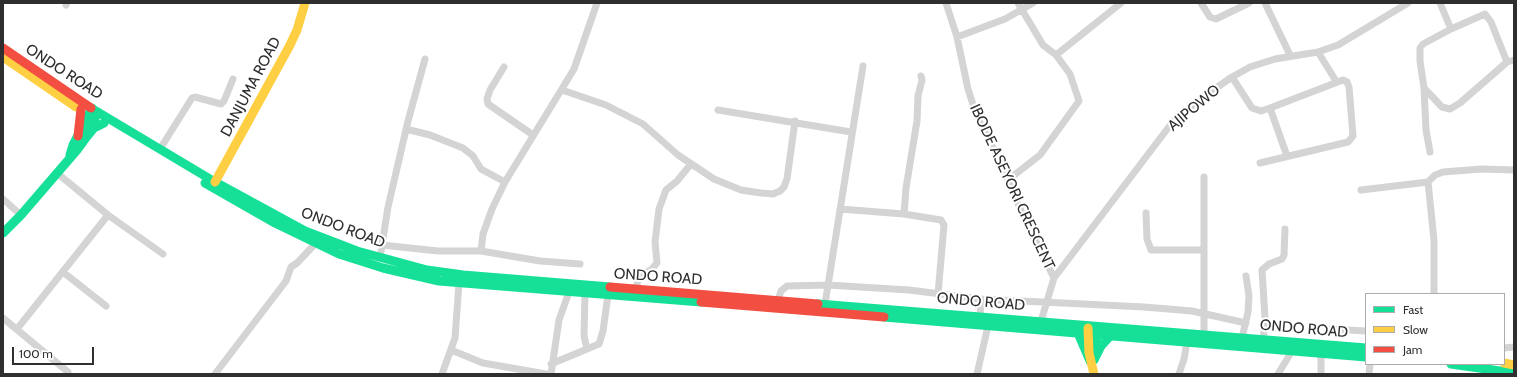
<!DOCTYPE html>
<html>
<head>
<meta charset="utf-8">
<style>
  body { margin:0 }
  #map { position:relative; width:1517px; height:377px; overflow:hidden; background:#fff; font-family:Cabin,sans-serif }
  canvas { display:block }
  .frame { position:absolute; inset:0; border:4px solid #2f2f2f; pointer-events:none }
  .legend { position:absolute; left:1365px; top:293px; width:140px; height:72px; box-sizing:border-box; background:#fff; border:1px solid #acacac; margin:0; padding:5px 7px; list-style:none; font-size:12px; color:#2f2f2f }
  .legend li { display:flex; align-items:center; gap:8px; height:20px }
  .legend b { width:20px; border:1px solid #acacac }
  .scale { position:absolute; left:12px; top:347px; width:82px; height:18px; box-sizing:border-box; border:2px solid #2f2f2f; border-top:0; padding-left:5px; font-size:12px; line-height:14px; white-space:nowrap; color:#2f2f2f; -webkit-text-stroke:3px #fff; paint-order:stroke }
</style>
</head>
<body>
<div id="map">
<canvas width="1517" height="377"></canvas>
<div class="frame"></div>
<ul class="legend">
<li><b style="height:5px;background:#16e098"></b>Fast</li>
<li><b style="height:5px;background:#ffcf43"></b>Slow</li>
<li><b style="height:5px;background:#f24e42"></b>Jam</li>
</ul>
<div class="scale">100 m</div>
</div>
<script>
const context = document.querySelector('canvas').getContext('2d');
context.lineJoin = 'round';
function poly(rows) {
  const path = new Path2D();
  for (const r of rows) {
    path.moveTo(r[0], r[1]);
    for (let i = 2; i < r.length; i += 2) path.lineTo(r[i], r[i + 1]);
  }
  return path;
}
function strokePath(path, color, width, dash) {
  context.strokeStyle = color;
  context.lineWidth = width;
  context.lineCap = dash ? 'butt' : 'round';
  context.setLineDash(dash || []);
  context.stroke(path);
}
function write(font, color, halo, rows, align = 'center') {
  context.font = font + ' Cabin,sans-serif';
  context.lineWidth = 4;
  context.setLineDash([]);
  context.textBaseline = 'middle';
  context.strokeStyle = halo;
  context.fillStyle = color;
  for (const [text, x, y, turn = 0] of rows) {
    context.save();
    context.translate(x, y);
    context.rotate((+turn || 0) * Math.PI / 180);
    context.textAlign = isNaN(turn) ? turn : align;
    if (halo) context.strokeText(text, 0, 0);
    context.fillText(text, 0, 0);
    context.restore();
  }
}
strokePath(poly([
  [946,3,957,37,968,89,977,117,999,159,1022,213,1054,278],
  [1201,3,1210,17,1216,19,1249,3],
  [1265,3,1290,55],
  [1440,3,1451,29,1423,44,1420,48,1420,61,1424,88,1442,107,1450,109,1460,103,1507,62,1514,60],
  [66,5,67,3],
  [1451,29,1485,14,1491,22,1507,62],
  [957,37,1005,19,1033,3],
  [1318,52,1336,81],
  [1056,55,1121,3],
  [504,67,490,90,487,99,488,104,533,135],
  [1232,77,1252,108,1261,111,1270,108,1287,156],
  [1424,88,1426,130,1430,152],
  [562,90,606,105,643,124,678,155,714,179,741,190,761,193,773,194,780,191,784,187,787,179,795,121],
  [718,110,851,132],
  [406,129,430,135,463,148,473,156,481,169,505,182],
  [160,149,192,98,195,97,221,104,224,101,233,79],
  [1260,163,1348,142,1353,136,1349,87,1347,82,1343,80,1270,108],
  [57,173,108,215,163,254],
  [1008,180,1040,155,1079,101,1070,74,1056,55,1043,45,1018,3],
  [1428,182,1435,175,1443,172,1481,169,1514,170],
  [1361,190,1428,182,1434,240,1434,294],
  [3,199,21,215],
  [840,209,904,214,941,220,944,225,938,294],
  [1146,213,1147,239,1151,250,1204,250],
  [904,214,906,188,917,121,918,96,922,80,921,76],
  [382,245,438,251,481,251,540,261,580,264],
  [481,251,483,234,492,209,505,182,574,69,597,3],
  [380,258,388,207,408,121,425,59],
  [63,272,106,306],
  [636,289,639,276,651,270,657,263,655,242,659,209,666,190,677,181,691,164],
  [585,293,584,336,587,349],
  [778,300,781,291,787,286,828,285,909,290,981,299,1144,307,1192,311,1246,323],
  [825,304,863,66],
  [980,317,981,299],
  [3,318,68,372],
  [1041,321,1054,278,1168,128,1175,120,1203,97,1232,77,1250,67,1275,59,1318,52,1338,45,1408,3],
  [17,329,108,215],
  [1329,329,1366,331],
  [1204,335,1204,177],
  [1242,338,1248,312,1249,296,1246,276],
  [1263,344,1265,318,1262,270,1269,264,1282,259,1284,255,1285,229],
  [1504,348,1514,347],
  [451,350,483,363,546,374],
  [551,364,599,344,603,331,608,295],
  [215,374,286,281,291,267,297,263,315,244],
  [442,374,455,338,459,283],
  [551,374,559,320,569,292],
  [977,374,988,326],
  [1179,374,1184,359,1187,342],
  [1278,374,1292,351],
  [1321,374,1321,353],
  [1369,374,1370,364]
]), '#d4d4d4', 7);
strokePath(poly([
  [91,108,215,182,305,231,357,251,427,270,463,275,610,287],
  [85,139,94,128,104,123],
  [70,155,73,145,92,108],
  [205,183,275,223,339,254,383,268,439,281,701,302],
  [3,233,21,215,77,150,85,139,98,112],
  [818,304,1366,348],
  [884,317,1366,357],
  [1078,333,1090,361],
  [1094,358,1097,329],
  [1094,360,1101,346,1111,335],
  [1451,364,1514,373]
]), '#16e098', 9);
strokePath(poly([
  [3,57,76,107],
  [215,182,290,45,297,30,305,3],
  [1088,328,1089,353,1094,374],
  [1504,363,1514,365]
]), '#ffcf43', 9);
strokePath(poly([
  [3,48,91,108],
  [78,136,81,109],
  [610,287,818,304],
  [701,302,884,317]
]), '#f24e42', 9);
write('15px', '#2f2f2f', '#fff', [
  ["ONDO ROAD",64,72,33],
  ["DANJUMA ROAD",251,87,-62],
  ["AJIPOWO",1194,108,-40],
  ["IBODE ASEYORI CRESCENT",1012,187,65],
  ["ONDO ROAD",343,228,21],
  ["ONDO ROAD",658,277,4],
  ["ONDO ROAD",981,302,5],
  ["ONDO ROAD",1304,329,5]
]);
</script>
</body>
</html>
